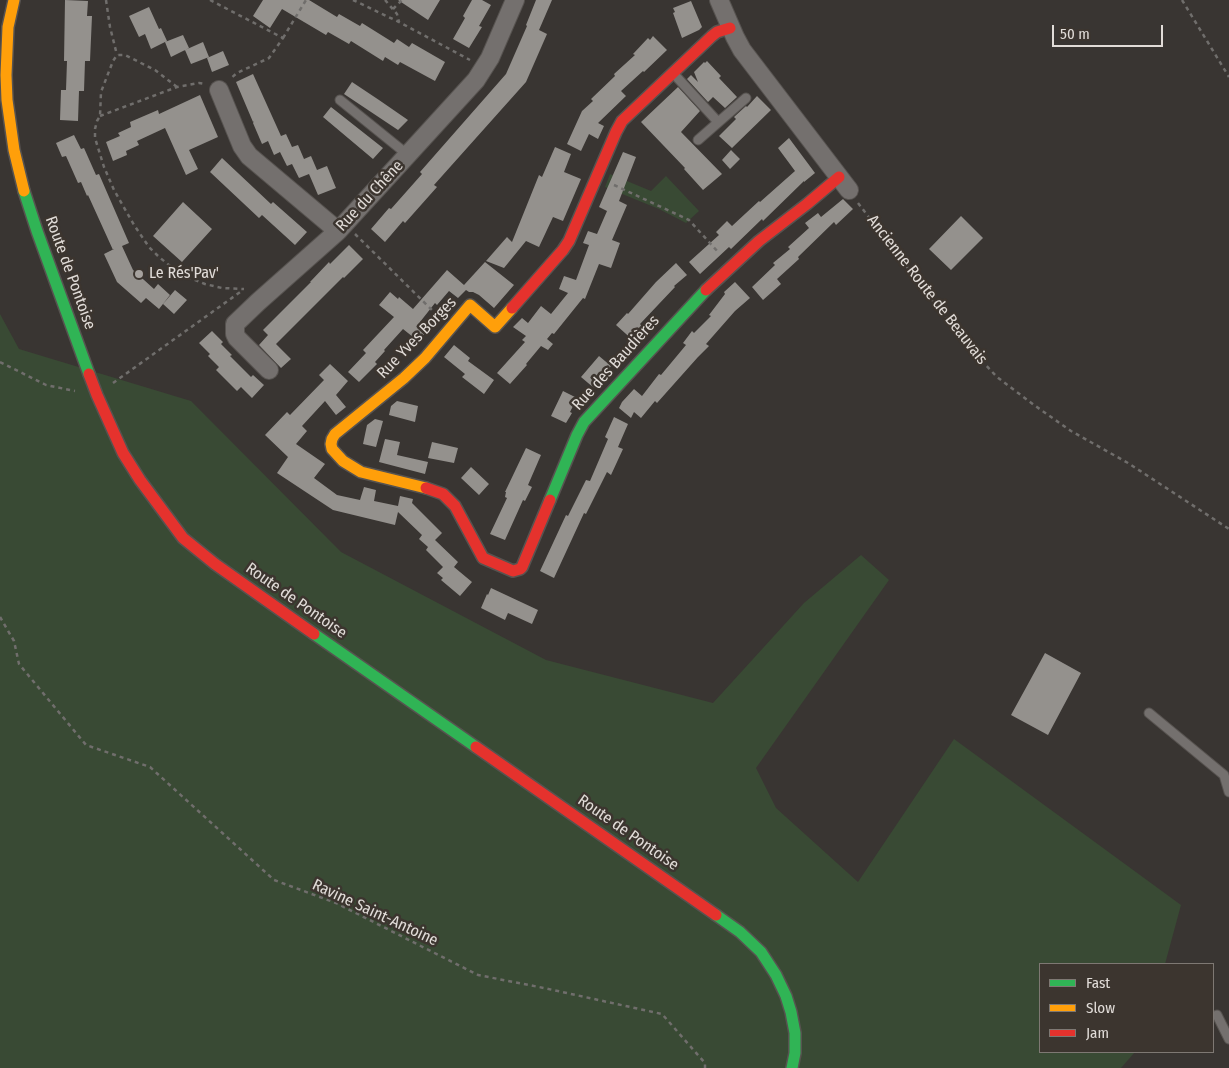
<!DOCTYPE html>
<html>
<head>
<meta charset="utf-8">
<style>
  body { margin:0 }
  #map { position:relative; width:1229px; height:1068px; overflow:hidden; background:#393532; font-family:"Fira Sans Condensed",sans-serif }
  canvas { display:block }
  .legend { position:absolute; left:1039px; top:963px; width:175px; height:90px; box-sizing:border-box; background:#3c352f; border:1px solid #7e7873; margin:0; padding:6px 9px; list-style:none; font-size:15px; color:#e1dcd8 }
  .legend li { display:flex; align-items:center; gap:10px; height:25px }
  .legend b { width:25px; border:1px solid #7e7873 }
  .scale { position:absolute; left:1052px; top:25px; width:111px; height:22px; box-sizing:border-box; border:2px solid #e1dcd8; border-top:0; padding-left:6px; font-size:15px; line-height:18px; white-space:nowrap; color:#e1dcd8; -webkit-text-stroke:4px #3c352f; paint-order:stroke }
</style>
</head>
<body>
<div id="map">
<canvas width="1229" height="1068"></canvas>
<ul class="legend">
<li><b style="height:6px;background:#30b455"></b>Fast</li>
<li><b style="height:6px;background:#ff9f0a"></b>Slow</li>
<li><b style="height:6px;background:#e5322d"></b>Jam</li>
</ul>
<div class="scale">50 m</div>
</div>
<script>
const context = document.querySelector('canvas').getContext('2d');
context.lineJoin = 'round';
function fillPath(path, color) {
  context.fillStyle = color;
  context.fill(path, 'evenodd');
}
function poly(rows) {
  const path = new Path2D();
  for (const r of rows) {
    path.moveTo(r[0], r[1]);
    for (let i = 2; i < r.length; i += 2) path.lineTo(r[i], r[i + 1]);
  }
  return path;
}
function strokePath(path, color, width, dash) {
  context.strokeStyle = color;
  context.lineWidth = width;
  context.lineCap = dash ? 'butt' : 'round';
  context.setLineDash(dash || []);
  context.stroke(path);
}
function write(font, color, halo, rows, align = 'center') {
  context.font = font + ' "Fira Sans Condensed",sans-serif';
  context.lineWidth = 5;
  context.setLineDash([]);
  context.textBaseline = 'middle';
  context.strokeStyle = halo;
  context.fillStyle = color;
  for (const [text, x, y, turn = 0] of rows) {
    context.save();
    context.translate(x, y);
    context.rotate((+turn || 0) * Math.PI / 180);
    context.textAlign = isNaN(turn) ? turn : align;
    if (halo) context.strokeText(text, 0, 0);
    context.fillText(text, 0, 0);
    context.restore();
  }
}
fillPath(poly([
  [610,174,651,191,666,176,699,211,686,223,659,209,605,187],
  [0,314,19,349,191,401,341,552,546,660,713,703,804,603,861,555,889,580,756,768,776,808,858,882,954,739,1181,905,1165,964,1040,964,1040,1052,1135,1052,1121,1068,0,1068]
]), '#394a34');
fillPath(poly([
  [65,0,88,1,87,16,92,16,90,61,85,61,84,91,79,91,78,121,60,120,61,90,66,90,67,61,64,61],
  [263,0,309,0,337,17,339,14,360,26,362,23,394,43,397,39,409,47,412,43,445,62,435,81,400,62,398,65,385,57,383,61,351,41,349,44,328,32,326,35,282,9,270,28,253,16],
  [398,0,440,0,428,20],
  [472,0,482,0,491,5,479,26,482,27,469,48,453,39,465,18,463,16],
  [536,0,552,0,539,30,547,34,526,82,434,185,437,187,405,223,403,221,385,242,371,229,389,208,391,209,422,174,420,172,506,74,527,26,526,25],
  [691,1,702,27,699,30,682,38,673,13,675,12,673,8],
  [149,7,159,29,161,28,167,41,165,42,183,35,189,48,171,57,165,42,151,49,145,34,139,37,129,16],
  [653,36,667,50,644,72,643,71,621,91,626,96,598,123,604,126,598,139,589,134,581,151,567,144,582,111,593,101,591,99,615,76,614,74,635,55,633,54,648,38,650,40],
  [203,42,209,57,191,64,185,50],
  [223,51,229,65,212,72,207,58],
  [707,61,721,76,719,78,737,97,725,108,713,97,708,102,687,79,691,75,698,82,694,72,704,62,705,63],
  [253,74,281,136,286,134,292,147,298,145,304,159,311,156,317,170,327,166,336,188,318,195,309,174,299,178,292,164,287,166,280,152,274,155,268,141,262,144,253,123,254,121,253,122,236,82],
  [352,82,379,100,408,120,398,130,344,94],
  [678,87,700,111,681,132,722,174,703,190,684,169,685,168,641,122],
  [200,95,218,137,189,150,198,169,186,175,165,128,137,141,139,145,126,151,127,155,113,161,106,142,120,136,118,133,131,127,130,122,158,110,159,114],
  [757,96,771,110,732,148,719,136,736,119,734,117,746,106,747,107],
  [331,107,383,148,373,159,323,117],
  [74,135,81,149,84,148,96,175,99,174,129,243,122,246,133,270,154,289,158,284,170,295,159,309,146,298,141,303,117,282,104,254,114,249,113,250,88,195,87,196,81,182,78,183,66,156,62,157,56,143],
  [789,138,815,173,804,182,804,181,763,221,762,219,731,249,729,247,700,274,689,262,719,235,716,232,727,221,732,226,759,201,760,202,795,171,778,148],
  [555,147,571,154,564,172,581,179,563,221,553,217,539,247,526,241,504,268,486,261,507,237,512,242,539,175,542,177],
  [731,150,740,159,730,169,722,160],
  [623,152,636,157,619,201,627,205,612,240,620,243,611,268,599,264,585,299,583,298,554,334,552,333,547,339,553,344,548,350,541,346,526,364,527,365,510,384,497,373,525,342,522,340,526,336,513,327,522,318,528,323,541,306,551,314,568,293,559,289,564,276,576,280,589,245,583,243,588,231,597,234,607,211,599,207],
  [222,158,271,204,273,202,307,232,295,245,262,215,259,218,210,172],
  [843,199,853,209,836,225,834,222,798,257,799,259,777,279,781,284,763,300,752,287,775,265,773,263,790,249,788,247,809,228,805,223,818,213,821,217],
  [183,202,212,229,182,262,153,236],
  [961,216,983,238,951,270,929,249],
  [349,245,363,259,344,278,343,277,276,344,291,359,281,368,259,345,268,335,263,330,311,282,310,282,329,262,330,264],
  [485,262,514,285,494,308,479,295,473,292,469,292,466,290,458,298,449,291,437,305,435,303,420,322,429,329,418,341,403,329,384,350,385,351,375,362,377,364,359,382,348,372,366,353,363,350,394,317,379,305,390,292,398,299,399,297,413,309,447,270,464,285],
  [676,263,687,275,674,286,675,287,640,324,645,330,635,342,616,325,627,313,628,314,656,282],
  [735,282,750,298,735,311,706,344,709,346,698,357,657,403,655,401,641,418,634,412,631,418,619,408,622,402,634,389,642,396,659,374,661,375,686,345,683,343,692,331,694,333,711,316,709,315,725,294,724,292],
  [175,290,187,300,174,314,163,304],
  [212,331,223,342,221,344,232,355,230,356,251,377,253,375,264,385,252,398,241,387,237,391,216,370,219,367,208,356,210,354,199,343],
  [454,345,470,358,468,361,494,380,484,394,462,377,465,374,444,357],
  [599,356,611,366,594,388,581,377],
  [330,364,348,381,336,395,346,407,336,415,325,401,302,426,307,431,296,444,325,464,314,478,337,495,360,500,364,487,376,490,374,501,398,506,400,496,413,499,412,503,442,533,435,540,458,562,454,567,472,582,460,596,441,580,443,578,437,573,443,567,426,550,428,547,419,539,422,535,398,512,395,525,333,510,277,473,288,457,265,435,287,412,290,415,324,380,319,375],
  [563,391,577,398,570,412,572,413,566,423,551,416],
  [397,401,418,406,415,422,389,415,391,406],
  [614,417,628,424,618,447,623,449,611,475,607,472,586,514,584,513,554,578,540,571,566,515,568,516,586,480,590,481,608,439,605,437],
  [375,419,383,421,376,447,363,444,367,425],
  [385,439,400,442,397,455,428,462,425,474,379,462],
  [432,442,458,448,454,463,428,458],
  [526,448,541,455,528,485,532,487,525,501,523,500,505,540,490,534,507,498,505,497,506,492,505,492],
  [471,467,489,484,479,495,461,478],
  [491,588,538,610,532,624,508,613,505,620,481,608,487,594,488,595],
  [1045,653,1081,673,1048,735,1011,715]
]), '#94918d');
const lane = poly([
  [673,73,718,122],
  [340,100,408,155],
  [698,140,746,98],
  [1149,713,1224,775,1229,792],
  [1217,1015,1229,1039]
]);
const street = poly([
  [719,0,735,37,742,50,849,190],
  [219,90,242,146,249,156,338,231],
  [269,370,237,338,235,334,235,324,258,302,338,231,476,80,490,58,515,0]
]);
const fast = poly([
  [24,191,37,231,89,374],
  [550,500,577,435,584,422,706,290],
  [314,634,476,747],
  [716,915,740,932,761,952,776,975,786,996,791,1012,795,1033,795,1053,792,1068]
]);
const slow = poly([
  [14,0,8,27,6,75,7,100,14,150,24,191],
  [426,488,361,472,343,461,332,449,331,444,332,439,335,434,404,378,425,358,470,305,495,327,512,308]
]);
const jam = poly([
  [706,290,759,241,807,204,839,177],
  [512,308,563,250,569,241,616,132,622,121,712,36,717,32,730,28],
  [89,374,97,395,123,453,140,480,183,538,215,564,314,634],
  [426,488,443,494,455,506,483,558,513,571,520,569,522,567,550,500],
  [476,747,716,915]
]);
strokePath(lane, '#575350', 11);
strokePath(street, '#575350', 20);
strokePath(fast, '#575350', 14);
strokePath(slow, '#575350', 14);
strokePath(jam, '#575350', 14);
strokePath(poly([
  [106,0,110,27,117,55],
  [210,0,283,38,269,58,237,73,230,79],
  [353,0,399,22,470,60],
  [385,0,397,14,399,22],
  [1182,0,1229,77],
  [393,9,402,0],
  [283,38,306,0],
  [177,87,155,70,125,55,117,55,113,61,101,92,100,116,97,121,95,129,95,138,104,167,114,190,134,225,149,247,159,257,174,269,190,278,205,284,222,288,244,289],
  [100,116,177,87,199,83,205,84],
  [614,185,689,220,719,253],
  [858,203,966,344,997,377,1034,405,1071,431,1128,463,1229,529],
  [355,234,438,316],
  [0,362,46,385,75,391],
  [113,383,243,290],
  [0,617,14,641,19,664,86,745,150,767,274,880,336,903,478,975,544,988,662,1014,705,1063,705,1068]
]), '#706e6c', 2.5, [4, 4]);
strokePath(lane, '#74706e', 9);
strokePath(street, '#74706e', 18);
strokePath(fast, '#30b455', 11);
strokePath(slow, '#ff9f0a', 11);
strokePath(jam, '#e5322d', 11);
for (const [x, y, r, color] of [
  [139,274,5,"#a6a29e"]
]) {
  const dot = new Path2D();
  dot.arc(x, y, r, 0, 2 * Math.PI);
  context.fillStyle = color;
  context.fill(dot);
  strokePath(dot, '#3c352f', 2);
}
write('16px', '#e1dcd8', '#3c352f', [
  ["Rue du Chêne",370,196,-47],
  ["Route de Pontoise",70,273,70],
  ["Ancienne Route de Beauvais",927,290,52],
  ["Rue Yves Borges",417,338,-46],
  ["Rue des Baudières",616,363,-48],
  ["Route de Pontoise",296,601,35],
  ["Route de Pontoise",628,833,35],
  ["Ravine Saint-Antoine",375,913,25]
]);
write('16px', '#e1dcd8', '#3c352f', [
  ["Le Rés'Pav'",149,274]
], 'left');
</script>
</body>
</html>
